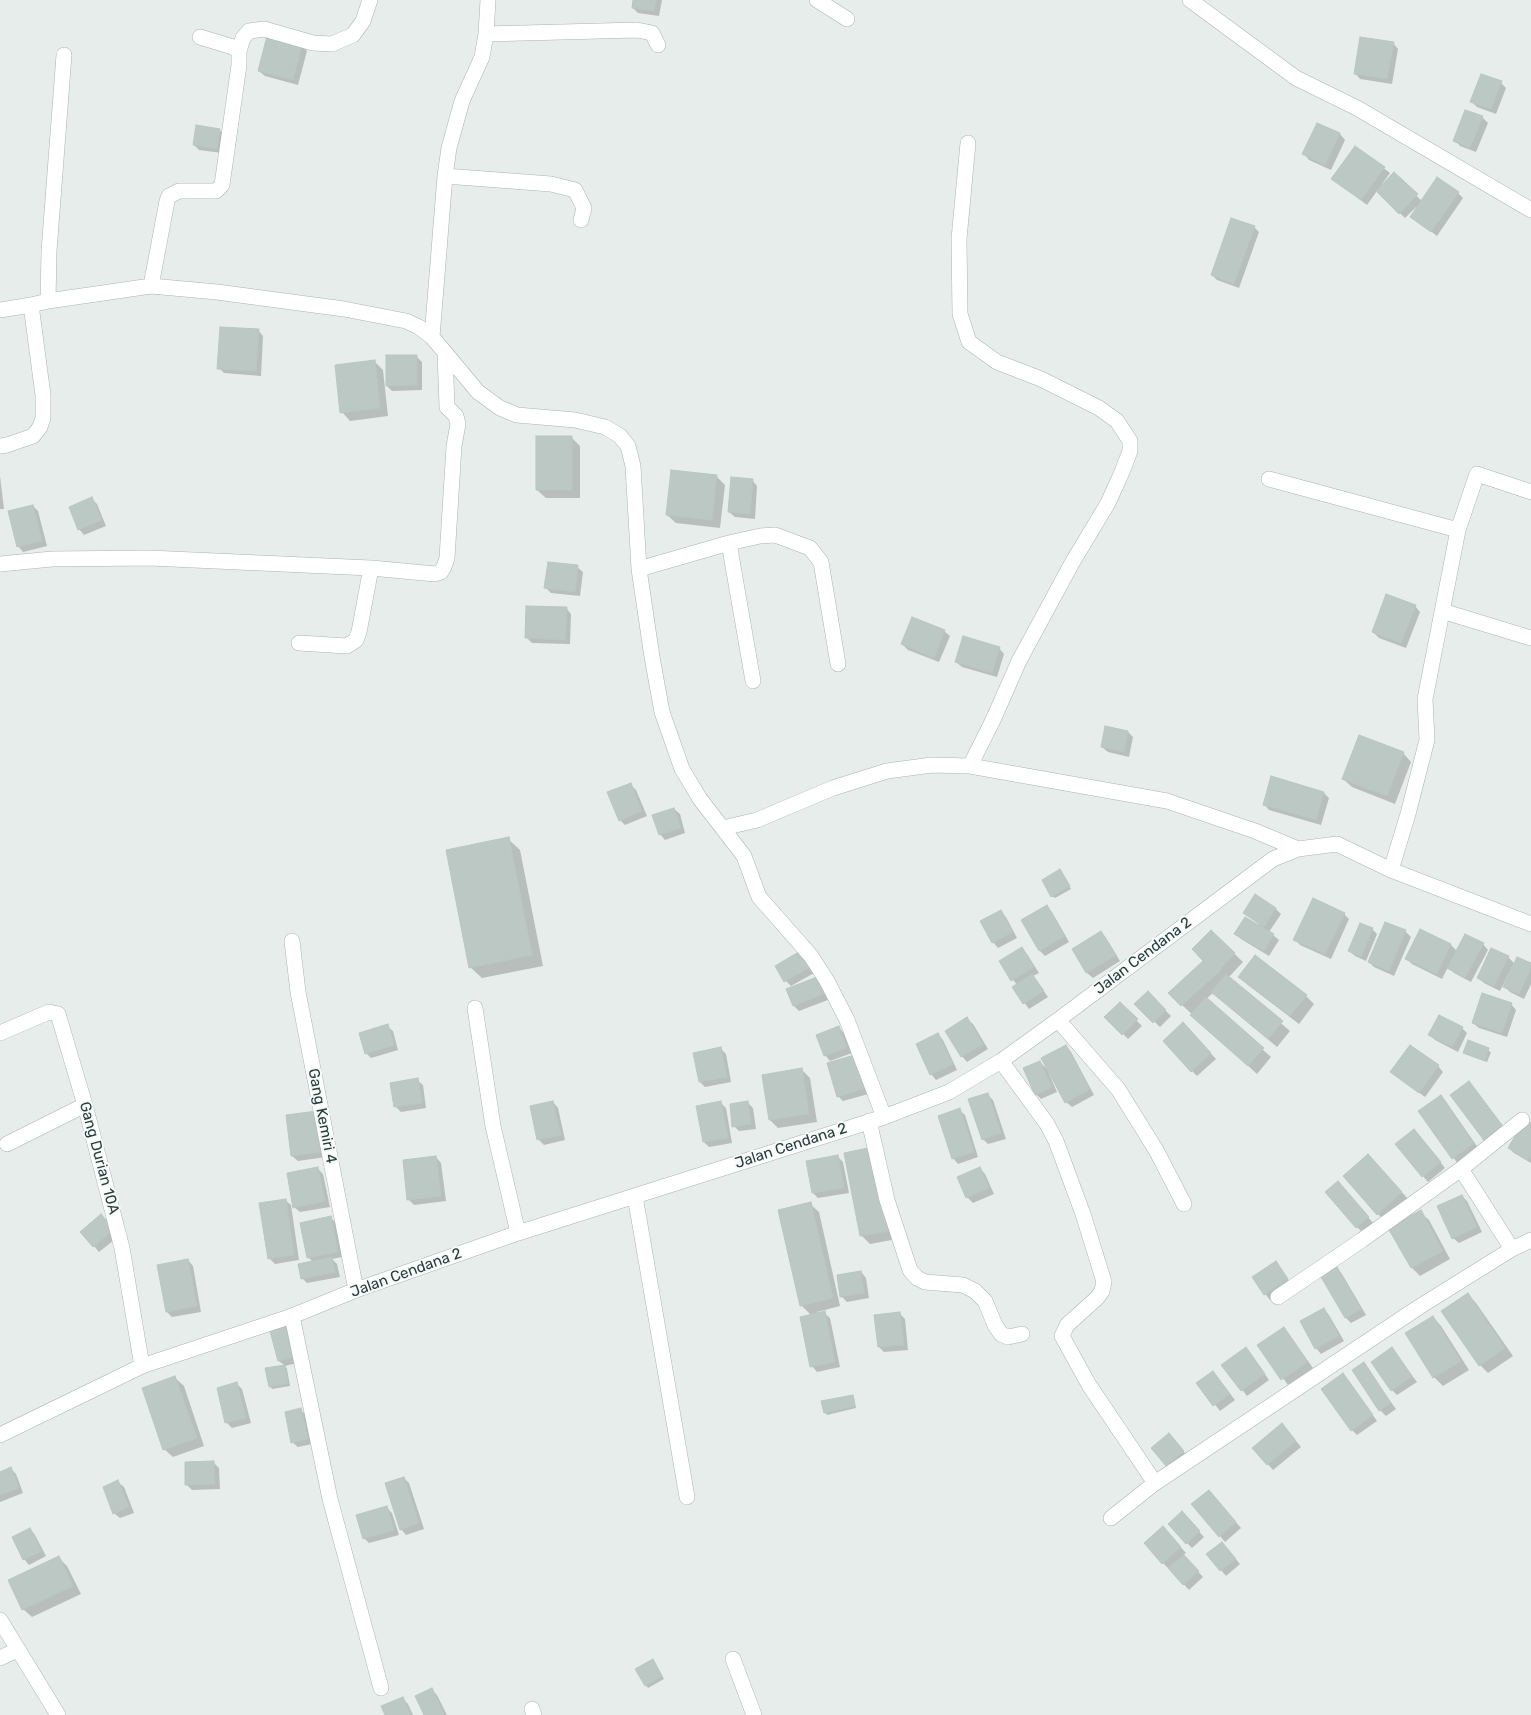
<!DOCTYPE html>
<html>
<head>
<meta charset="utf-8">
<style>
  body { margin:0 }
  canvas { display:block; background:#e6edeb }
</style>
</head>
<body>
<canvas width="1531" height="1715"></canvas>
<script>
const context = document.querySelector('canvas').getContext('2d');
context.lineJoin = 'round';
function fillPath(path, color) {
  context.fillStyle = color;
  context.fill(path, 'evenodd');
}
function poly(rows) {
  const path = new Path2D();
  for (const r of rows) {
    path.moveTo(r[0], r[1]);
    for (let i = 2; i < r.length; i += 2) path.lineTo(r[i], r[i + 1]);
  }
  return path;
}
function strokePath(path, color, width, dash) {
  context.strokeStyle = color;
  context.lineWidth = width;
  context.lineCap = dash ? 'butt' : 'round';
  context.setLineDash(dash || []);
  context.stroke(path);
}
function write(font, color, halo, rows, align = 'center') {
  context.font = font + ' Rubik,sans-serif';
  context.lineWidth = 4;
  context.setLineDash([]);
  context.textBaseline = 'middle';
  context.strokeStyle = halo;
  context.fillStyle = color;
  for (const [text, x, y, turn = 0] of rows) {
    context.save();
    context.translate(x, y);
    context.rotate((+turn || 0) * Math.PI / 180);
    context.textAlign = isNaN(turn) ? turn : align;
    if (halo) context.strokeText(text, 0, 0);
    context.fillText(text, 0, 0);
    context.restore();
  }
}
fillPath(poly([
  [634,0,662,0,659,16,638,13,633,8],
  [1393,43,1398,49,1392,84,1360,79,1355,73],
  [302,46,307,51,298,85,265,76,259,71],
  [1501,83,1506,88,1496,114,1477,107,1472,102],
  [1482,117,1488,123,1476,152,1460,146,1455,140],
  [1318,124,1340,134,1345,140,1331,170,1309,160,1304,154],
  [219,130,225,135,222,153,199,150,194,145],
  [1356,147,1390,173,1382,184,1383,185,1394,174,1422,201,1458,193,1463,198,1437,236,1411,216,1417,208,1416,207,1405,218,1377,191,1367,205,1333,179],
  [1254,227,1259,232,1239,288,1217,280,1212,275],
  [258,330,263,336,261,376,224,373,219,368],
  [416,356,422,362,422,390,392,391,387,386],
  [374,361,383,370,388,416,350,421,342,412],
  [572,438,580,446,580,498,546,498,537,490],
  [0,476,4,509,0,509],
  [716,476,725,485,720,528,676,523,667,515],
  [752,480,757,486,755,519,735,517,729,512],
  [92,499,97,504,106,526,84,535,79,529],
  [33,506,38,511,47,546,23,552,18,546],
  [577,567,583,572,580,596,551,593,545,587],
  [1415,606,1420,612,1406,648,1379,638,1373,632],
  [566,608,571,614,570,644,532,643,527,638],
  [944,631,950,636,939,662,908,650,902,644],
  [999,648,1004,654,997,677,962,667,956,662],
  [1128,732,1133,737,1129,757,1108,752,1102,747],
  [1403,753,1411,762,1395,804,1352,787,1343,779],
  [630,784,636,790,647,816,625,825,620,820],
  [1324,793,1329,798,1321,825,1269,810,1264,804],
  [674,809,680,814,685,833,665,840,660,834],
  [508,839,520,850,543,966,482,978,470,967],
  [1062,873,1071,889,1055,898,1052,896],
  [1255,896,1276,909,1281,914,1269,932,1279,940,1269,956,1241,939,1236,934,1258,926,1259,924,1245,913],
  [1047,907,1052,912,1069,942,1045,956,1040,951,1023,921],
  [1000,912,1006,917,1017,938,998,948,993,942,982,922],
  [1344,914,1349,919,1331,959,1300,945,1295,939],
  [1372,929,1377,934,1366,961,1355,956,1350,951],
  [1420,930,1451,945,1457,951,1483,944,1488,950,1471,982,1454,973,1448,967,1442,979,1412,964,1407,959],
  [1211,931,1243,962,1228,978,1290,1031,1277,1047,1213,993,1206,999,1271,1057,1257,1074,1182,1005,1205,961],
  [1405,931,1411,937,1394,976,1374,967,1369,962],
  [1101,933,1106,938,1120,961,1093,978,1087,973,1073,949],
  [1022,949,1027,954,1039,973,1033,976,1048,997,1029,1009,1013,987,1017,985,1000,962],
  [802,952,816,972,791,986,786,981],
  [1508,957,1514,963,1500,991,1484,983,1478,978],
  [1531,964,1531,984,1524,999,1510,992,1505,987],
  [1240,977,1306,996,1314,1004,1299,1024,1248,985],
  [827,982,833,998,799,1011,794,1006],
  [1148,993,1171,1016,1160,1027,1136,1004],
  [1120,1004,1142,1026,1128,1039,1106,1017],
  [1511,1004,1516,1010,1507,1037,1479,1028,1473,1023],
  [967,1019,973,1024,988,1049,967,1062,962,1056],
  [387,1026,393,1031,398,1050,371,1058,366,1053],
  [839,1028,844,1033,852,1053,830,1061,825,1055],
  [1462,1028,1467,1033,1458,1052,1435,1040,1430,1035],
  [1188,1029,1216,1059,1197,1076,1192,1071],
  [938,1034,943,1040,957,1070,936,1080,931,1074],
  [1468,1042,1491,1052,1487,1062,1464,1053],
  [1066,1046,1071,1052,1094,1095,1072,1107,1066,1102],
  [720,1048,726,1054,731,1082,705,1087,700,1082],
  [1040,1062,1047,1069,1057,1092,1041,1099,1036,1094],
  [829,1064,872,1093,843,1101,838,1096],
  [1438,1066,1443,1072,1425,1097,1391,1072],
  [802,1070,810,1078,817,1122,778,1128,770,1120],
  [417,1080,423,1085,426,1108,401,1112,396,1107],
  [987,1094,993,1100,1006,1139,988,1144,983,1139],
  [553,1102,558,1108,565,1140,544,1145,538,1139],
  [720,1102,726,1108,732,1143,709,1147,704,1142],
  [1446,1102,1479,1149,1458,1164,1420,1111],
  [748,1103,753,1108,756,1129,739,1131,734,1126],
  [959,1110,965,1115,978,1157,958,1164,953,1158],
  [287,1116,322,1118,326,1157,298,1161,292,1156],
  [1531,1125,1531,1163,1514,1153,1509,1148],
  [1419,1136,1445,1168,1428,1182,1397,1144],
  [845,1154,897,1239,870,1244,862,1236],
  [436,1157,441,1163,446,1201,414,1205,408,1199],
  [838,1157,843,1162,849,1193,818,1198,813,1193],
  [1376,1164,1410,1201,1386,1222,1378,1214],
  [317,1168,323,1174,330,1207,300,1212,294,1207],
  [980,1168,985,1174,994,1194,973,1203,968,1198,959,1178],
  [1343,1188,1373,1223,1362,1232,1357,1227],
  [1462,1196,1467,1201,1482,1232,1459,1243,1453,1238],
  [285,1200,291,1205,299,1260,275,1264,269,1258],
  [810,1204,819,1212,840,1306,817,1312,817,1314,824,1313,830,1318,840,1367,817,1372,812,1366,811,1315,801,1305],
  [1420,1212,1429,1220,1450,1259,1420,1276,1412,1268],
  [101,1216,119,1236,99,1252,82,1232],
  [331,1218,336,1223,342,1257,332,1259,337,1264,340,1277,307,1283,302,1278,313,1262,308,1257],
  [188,1260,193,1266,201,1312,172,1317,167,1312],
  [1276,1263,1292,1285,1270,1300,1253,1278],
  [1337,1269,1342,1274,1366,1315,1351,1323,1346,1318,1323,1277],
  [861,1272,866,1278,869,1298,847,1302,841,1296],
  [1468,1295,1476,1303,1513,1356,1488,1373,1480,1365],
  [1324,1309,1329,1315,1344,1341,1321,1354,1316,1348],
  [900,1314,905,1319,908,1350,884,1352,879,1347],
  [1433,1317,1441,1326,1469,1370,1443,1386,1434,1377,1407,1334],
  [1284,1328,1313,1368,1288,1385,1259,1345],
  [272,1332,305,1361,285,1366,287,1369,290,1386,272,1389,270,1386,285,1366,279,1361],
  [1392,1349,1417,1382,1397,1395,1392,1390],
  [1251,1354,1269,1380,1247,1396,1223,1365],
  [1363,1364,1396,1409,1386,1416,1380,1410,1353,1370],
  [1213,1372,1235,1400,1220,1411,1198,1383],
  [175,1378,184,1386,204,1446,173,1457,164,1449],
  [1348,1380,1377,1421,1357,1435,1352,1430],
  [237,1384,242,1389,251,1423,232,1428,226,1422],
  [852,1396,854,1398,856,1408,827,1415,825,1412],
  [301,1410,306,1415,312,1444,298,1447,292,1442],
  [1287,1430,1301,1447,1273,1470,1254,1448],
  [1174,1440,1188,1457,1172,1471,1152,1449],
  [213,1462,219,1468,220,1489,192,1490,187,1485],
  [11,1469,16,1474,23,1493,0,1502,0,1473],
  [404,1478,409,1483,424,1529,406,1535,401,1529],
  [118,1482,124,1487,134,1513,120,1518,114,1513],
  [1209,1491,1241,1528,1225,1542,1220,1536],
  [386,1507,392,1513,399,1535,369,1543,364,1538],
  [1182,1513,1204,1537,1192,1548,1187,1543],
  [30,1529,35,1535,46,1556,29,1565,24,1559],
  [1168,1533,1186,1553,1183,1555,1203,1577,1189,1590,1169,1568,1168,1568,1163,1563],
  [1227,1549,1240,1564,1226,1576,1221,1570],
  [58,1557,67,1566,81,1594,32,1617,23,1609],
  [655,1663,664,1679,648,1688,646,1685],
  [432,1690,437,1695,447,1715,425,1715],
  [402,1698,408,1704,413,1715,386,1715]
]), '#0003');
const building = poly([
  [633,0,656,0,654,11,632,8,633,0],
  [267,36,302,45,293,80,258,71,267,36],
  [1360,37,1394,42,1387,79,1354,74,1360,37],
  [1481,74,1502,81,1491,109,1470,102,1481,74],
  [1465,110,1483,116,1470,148,1453,141,1465,110],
  [1317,123,1340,133,1325,165,1302,154,1317,123],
  [196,125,220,129,217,149,193,145,196,125],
  [1355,146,1385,167,1361,200,1331,179,1355,146],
  [1394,172,1418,194,1399,214,1376,191,1394,172],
  [1437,177,1459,192,1431,232,1410,217,1437,177],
  [1231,218,1255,226,1234,284,1211,275,1231,218],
  [220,327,259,329,256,371,217,369,220,327],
  [386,355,417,355,417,385,386,386,386,355],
  [375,360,380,408,340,413,335,365,375,360],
  [536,436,572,436,572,490,536,490,536,436],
  [671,470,717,475,712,520,666,515,671,470],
  [731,477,753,479,750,514,728,512,731,477],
  [92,497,102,520,78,530,69,507,92,497],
  [33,505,42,541,17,547,8,511,33,505],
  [548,562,578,565,575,592,544,588,548,562],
  [1386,594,1416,605,1401,643,1372,632,1386,594],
  [526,606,567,607,565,640,525,638,526,606],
  [912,617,945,630,934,658,901,644,912,617],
  [963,636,1000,647,992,673,955,662,963,636],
  [1105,726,1128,731,1124,752,1101,747,1105,726],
  [1359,735,1404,752,1387,796,1342,779,1359,735],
  [1271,776,1324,792,1316,820,1263,805,1271,776],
  [631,783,642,811,619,821,607,792,631,783],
  [674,808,681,828,659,835,652,815,674,808],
  [509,837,532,955,469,968,446,850,509,837],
  [1060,869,1070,886,1051,897,1042,880,1060,869],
  [1255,894,1276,908,1264,927,1243,913,1255,894],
  [1313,898,1345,913,1325,954,1293,940,1313,898],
  [1047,905,1065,936,1039,951,1021,920,1047,905],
  [1001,910,1013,932,992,943,980,921,1001,910],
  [1245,917,1274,934,1264,951,1234,934,1245,917],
  [1385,922,1406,930,1389,971,1368,962,1385,922],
  [1360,923,1373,928,1361,957,1348,951,1360,923],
  [1420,929,1451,944,1437,974,1405,959,1420,929],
  [1211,930,1235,953,1220,969,1221,970,1181,1006,1168,993,1203,961,1192,949,1211,930],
  [1101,931,1116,955,1086,973,1072,949,1101,931],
  [1465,934,1484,943,1465,978,1447,968,1465,934],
  [1022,947,1034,967,1011,981,999,961,1022,947],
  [1491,948,1509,956,1494,986,1477,978,1491,948],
  [802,950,812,966,784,982,775,966,802,950],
  [1255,955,1307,995,1290,1016,1238,977,1255,955],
  [1517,957,1531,963,1531,968,1519,994,1503,987,1517,957],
  [1032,974,1044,991,1023,1004,1012,987,1032,974],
  [1226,974,1283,1021,1268,1039,1211,992,1226,974],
  [822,975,828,992,793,1006,786,989,822,975],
  [1148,991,1166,1010,1153,1023,1134,1004,1148,991],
  [1482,993,1512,1003,1502,1033,1472,1023,1482,993],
  [1206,997,1264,1048,1248,1066,1190,1015,1206,997],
  [1120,1002,1138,1019,1122,1035,1104,1017,1120,1002],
  [1439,1015,1463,1027,1452,1047,1428,1035,1439,1015],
  [967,1017,983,1044,961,1057,945,1031,967,1017],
  [1183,1022,1211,1053,1191,1072,1163,1041,1183,1022],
  [388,1024,394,1045,365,1054,359,1033,388,1024],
  [839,1026,847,1048,824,1056,816,1035,839,1026],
  [938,1033,953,1064,930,1075,916,1044,938,1033],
  [1468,1040,1489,1048,1485,1061,1463,1053,1468,1040],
  [1066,1045,1090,1089,1065,1103,1041,1058,1066,1045],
  [1410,1045,1439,1065,1419,1093,1390,1072,1410,1045],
  [721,1047,727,1077,699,1082,693,1053,721,1047],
  [858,1054,867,1088,837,1097,827,1063,858,1054],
  [1040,1061,1052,1087,1035,1095,1023,1068,1040,1061],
  [802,1068,809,1114,769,1120,762,1075,802,1068],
  [418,1078,422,1103,394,1107,390,1083,418,1078],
  [1469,1081,1505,1129,1486,1143,1450,1095,1469,1081],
  [988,1093,1001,1133,982,1140,968,1099,988,1093],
  [1441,1095,1474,1143,1452,1159,1418,1111,1441,1095],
  [553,1101,561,1135,537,1140,530,1106,553,1101],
  [721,1101,728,1138,703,1142,696,1106,721,1101],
  [748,1101,751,1124,732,1127,730,1104,748,1101],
  [960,1108,974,1152,952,1159,938,1116,960,1108],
  [317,1111,322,1152,291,1156,286,1115,317,1111],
  [1525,1119,1531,1123,1531,1156,1528,1160,1508,1148,1525,1119],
  [1414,1129,1441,1162,1422,1177,1395,1144,1414,1129],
  [873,1147,889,1231,860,1236,844,1153,873,1147],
  [1368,1154,1402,1192,1377,1215,1343,1176,1368,1154],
  [838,1155,844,1188,812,1193,806,1161,838,1155],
  [436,1156,441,1196,407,1200,403,1160,436,1156],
  [318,1167,325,1201,293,1208,287,1173,318,1167],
  [980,1167,989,1188,966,1198,957,1177,980,1167],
  [1338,1181,1369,1217,1356,1228,1325,1192,1338,1181],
  [1462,1195,1477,1227,1452,1239,1437,1206,1462,1195],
  [286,1199,294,1255,268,1259,259,1203,286,1199],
  [811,1202,833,1298,800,1306,778,1210,811,1202],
  [1421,1210,1443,1251,1411,1268,1388,1228,1421,1210],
  [101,1214,114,1230,93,1247,80,1232,101,1214],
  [331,1216,338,1252,307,1258,300,1223,331,1216],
  [332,1257,335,1272,301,1279,298,1264,332,1257],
  [188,1259,197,1306,166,1312,157,1265,188,1259],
  [1276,1261,1288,1279,1264,1295,1252,1277,1276,1261],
  [1337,1267,1361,1309,1345,1318,1321,1277,1337,1267],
  [861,1271,864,1293,840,1297,837,1275,861,1271],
  [1468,1293,1505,1348,1479,1366,1441,1311,1468,1293],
  [1324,1308,1339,1336,1315,1349,1300,1321,1324,1308],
  [825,1311,835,1362,810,1367,800,1317,825,1311],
  [900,1312,904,1345,878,1347,874,1315,900,1312],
  [1433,1316,1461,1361,1433,1378,1405,1333,1433,1316],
  [292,1325,300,1356,278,1361,270,1331,292,1325],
  [1284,1327,1308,1362,1281,1380,1257,1345,1284,1327],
  [1246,1347,1265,1374,1241,1391,1221,1365,1246,1347],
  [1392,1347,1412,1376,1391,1391,1371,1362,1392,1347],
  [1364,1362,1391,1403,1379,1411,1352,1370,1364,1362],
  [285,1365,288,1383,269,1387,265,1368,285,1365],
  [1213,1371,1230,1394,1213,1406,1196,1383,1213,1371],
  [1343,1373,1373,1415,1351,1431,1321,1389,1343,1373],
  [175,1376,197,1438,163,1450,142,1388,175,1376],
  [237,1382,246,1418,225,1423,217,1388,237,1382],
  [853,1395,855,1406,824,1413,821,1401,853,1395],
  [301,1408,308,1439,291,1443,285,1412,301,1408],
  [1282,1423,1296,1441,1267,1465,1252,1448,1282,1423],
  [1169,1433,1184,1451,1166,1466,1151,1448,1169,1433],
  [214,1461,215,1484,185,1485,185,1462,214,1461],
  [11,1467,19,1488,0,1495,0,1472,11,1467],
  [404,1477,419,1523,400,1530,385,1483,404,1477],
  [118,1480,129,1507,113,1514,103,1487,118,1480],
  [1209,1490,1236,1522,1219,1537,1191,1504,1209,1490],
  [387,1506,394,1530,363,1539,356,1515,387,1506],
  [1182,1511,1200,1531,1186,1544,1168,1524,1182,1511],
  [1163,1526,1181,1547,1162,1564,1144,1543,1163,1526],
  [30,1528,42,1551,23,1560,12,1537,30,1528],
  [1222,1542,1236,1559,1220,1571,1206,1554,1222,1542],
  [1184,1555,1199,1571,1183,1585,1168,1568,1184,1555],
  [59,1556,73,1586,22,1610,8,1580,59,1556],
  [653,1659,662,1676,645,1686,635,1669,653,1659],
  [432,1688,444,1714,442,1715,424,1715,415,1696,432,1688],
  [403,1697,411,1715,385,1715,381,1706,403,1697]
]);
fillPath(building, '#bcc8c4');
strokePath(building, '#b9c6c2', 1);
const minor = poly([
  [817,0,847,19],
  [1190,0,1296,78,1357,108,1531,210],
  [486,34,637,30,652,33,658,45],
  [239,51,243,38,249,31,264,29,313,43,332,44,353,35,363,21,370,0],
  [968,143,959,239,960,314,969,342,997,362,1041,379,1099,408,1117,421,1130,441,1130,451,1122,472,1108,503,1072,563,1019,661,993,720,970,766],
  [445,176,551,184,575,190,584,208,581,220],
  [151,286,167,201,169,196,179,191,216,191,222,185,239,65,239,51,233,47,200,37],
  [48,301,49,251,64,55],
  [0,310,31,305,48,301,151,286,217,292,344,309,406,321,419,327,432,337,478,392,500,408,517,415,575,420,605,427,620,436,628,446,633,466,639,569,652,657,662,712,682,769,700,799,744,856,759,897,811,956,827,981,847,1020,884,1117],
  [432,337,445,176,449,148,462,101,482,57,486,34,488,0],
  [0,446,7,445,33,436,40,427,43,418,43,395,31,305],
  [1269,479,1458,530,1425,699,1427,740,1408,814,1391,870],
  [1458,530,1477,474,1531,492],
  [729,543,753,681],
  [0,564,52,559,149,558,371,568,359,632,356,640,347,646,299,643],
  [371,568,435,574,441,572,444,567,447,558,454,446,458,424,456,416,447,407,445,353],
  [639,569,729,543,760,536,775,535,810,548,821,562,838,664],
  [1442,611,1531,638],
  [723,828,757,820,833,788,887,771,932,765,970,766,1167,801,1255,831,1298,849],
  [292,941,298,992,356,1290],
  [475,1008,493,1126,518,1233],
  [1058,1020,1118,1089,1156,1150,1184,1204],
  [0,1033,49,1012,58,1014,85,1105,122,1248,142,1366],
  [1001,1061,1047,1124,1056,1141,1083,1214,1101,1272,1104,1282,1102,1291,1097,1298,1067,1325,1062,1336,1089,1385,1155,1483],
  [869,1121,887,1200,910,1270,917,1278,925,1282,963,1285,975,1291,985,1301,995,1325,1001,1334,1008,1337,1022,1334],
  [7,1144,85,1105],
  [1461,1169,1512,1249],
  [635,1196,687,1497],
  [1278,1297,1362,1240,1461,1169,1522,1120],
  [292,1316,330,1499,381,1688],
  [0,1435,142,1366,292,1316,356,1290,518,1233,884,1117,949,1092,1001,1061,1058,1020,1273,859,1298,849,1337,844,1391,870,1531,924],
  [1111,1518,1155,1483,1419,1307,1512,1249,1531,1240],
  [0,1620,58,1715],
  [0,1658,17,1650],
  [733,1659,754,1715],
  [532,1709,534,1715]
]);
strokePath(minor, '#a9b5b2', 16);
strokePath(minor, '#fff', 15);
write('15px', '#273d39', '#f6faf8', [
  ["Jalan Cendana 2",1143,956,-37],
  ["Gang Kemiri 4",322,1116,79],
  ["Jalan Cendana 2",791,1146,-18],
  ["Gang Durian 10A",99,1158,75],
  ["Jalan Cendana 2",406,1273,-20]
]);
</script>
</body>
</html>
